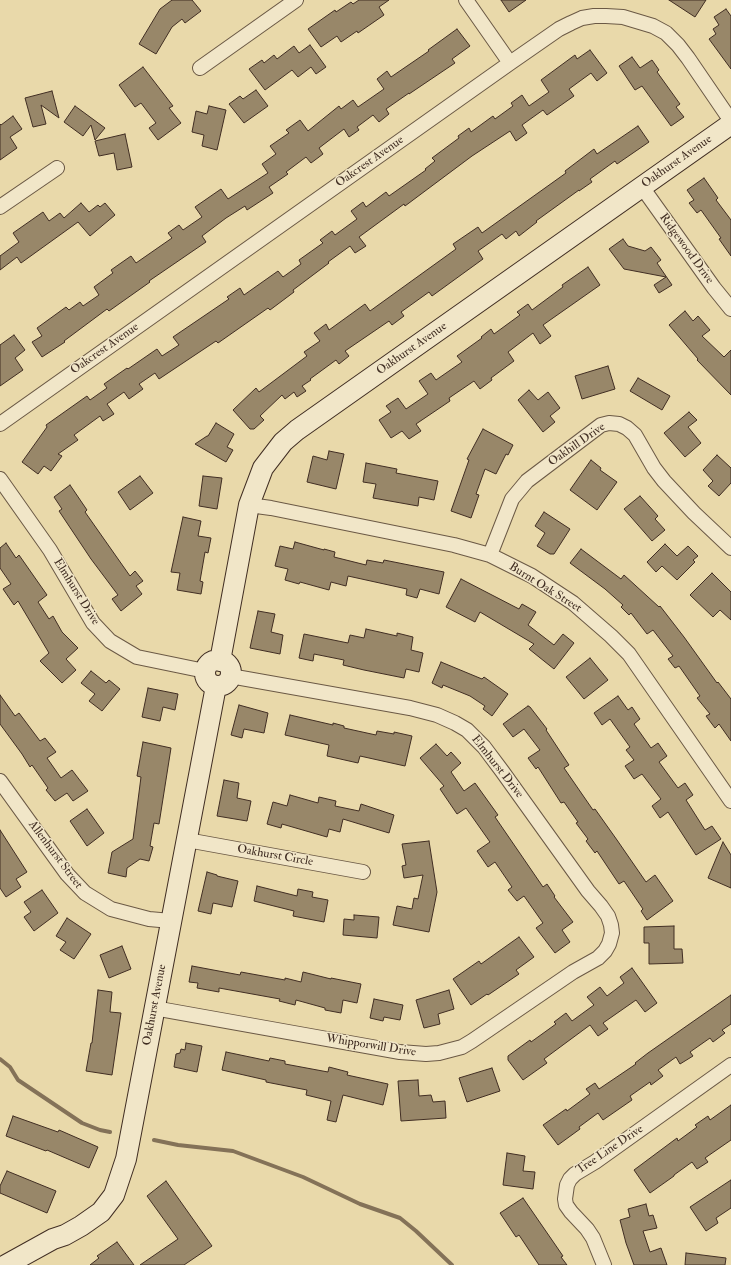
<!DOCTYPE html>
<html>
<head>
<meta charset="utf-8">
<style>
  body { margin:0 }
  canvas { display:block; background:#e9d9aa }
</style>
</head>
<body>
<canvas width="731" height="1265"></canvas>
<script>
const context = document.querySelector('canvas').getContext('2d');
context.lineJoin = 'round';
function poly(rows) {
  const path = new Path2D();
  for (const r of rows) {
    if (r.length === 3) {
      path.moveTo(r[0] + r[2], r[1]);
      path.arc(r[0], r[1], r[2], 0, 2 * Math.PI);
      continue;
    }
    path.moveTo(r[0], r[1]);
    for (let i = 2; i < r.length; i += 2) path.lineTo(r[i], r[i + 1]);
  }
  return path;
}
function strokePath(path, color, width, dash) {
  context.strokeStyle = color;
  context.lineWidth = width;
  context.lineCap = dash ? 'butt' : 'round';
  context.setLineDash(dash || []);
  context.stroke(path);
}
function fillPath(path, color) {
  context.fillStyle = color;
  context.fill(path, 'evenodd');
}
function write(font, color, halo, rows, align = 'center') {
  context.font = font + ' "IM FELL Double Pica",serif';
  context.lineWidth = 3;
  context.setLineDash([]);
  context.textBaseline = 'middle';
  context.strokeStyle = halo;
  context.fillStyle = color;
  for (const [text, x, y, turn = 0] of rows) {
    context.save();
    context.translate(x, y);
    context.rotate((+turn || 0) * Math.PI / 180);
    context.textAlign = isNaN(turn) ? turn : align;
    if (halo) context.strokeText(text, 0, 0);
    context.fillText(text, 0, 0);
    context.restore();
  }
}
strokePath(poly([
  [0,1059,10,1067,18,1080,82,1123,100,1130,110,1132],
  [154,1140,178,1145,233,1151,303,1177,360,1204,400,1218,416,1231,452,1265]
]), '#847258', 4);
const building = poly([
  [172,0,192,0,201,11,185,23,182,19,172,27,156,54,139,44,160,9,172,0],
  [359,0,389,0,379,7,384,15,358,33,357,31,341,42,337,36,321,47,308,29,335,10,336,12,351,2,353,4,359,0],
  [501,0,526,0,509,12,501,0],
  [669,0,706,0,695,17,669,0],
  [726,9,731,16,731,69,709,39,716,34,713,29,719,25,714,17,726,9],
  [457,29,470,46,452,59,455,63,409,94,409,93,386,109,389,114,379,122,373,115,357,127,359,130,349,137,344,129,319,148,323,154,311,163,306,157,286,172,288,174,269,187,273,193,247,210,245,206,226,218,202,236,206,242,149,281,150,282,109,311,107,309,64,341,65,342,42,357,32,342,42,336,37,328,66,307,69,310,80,302,83,306,99,295,94,287,113,273,111,270,131,256,136,263,172,238,168,233,179,225,183,230,202,217,195,207,221,189,228,199,268,173,262,164,276,154,270,146,289,133,286,130,300,120,308,131,339,106,341,109,353,100,358,107,384,89,377,79,387,71,391,77,429,51,428,50,457,29],
  [310,45,326,67,316,74,311,67,298,77,292,70,265,90,249,69,262,60,264,63,274,55,277,59,294,46,299,53,310,45],
  [590,50,607,73,597,81,591,73,569,89,574,96,547,115,543,110,522,125,527,133,516,141,510,131,472,156,405,206,404,204,359,237,366,246,355,253,350,246,328,262,329,263,293,290,294,292,270,310,268,308,218,343,216,341,159,379,155,373,139,384,143,389,129,399,124,392,107,404,114,414,103,421,100,416,74,435,78,440,58,454,62,456,51,471,44,466,38,474,22,462,47,427,46,425,87,396,90,400,107,388,104,384,127,368,128,369,157,349,162,356,179,345,173,337,229,299,227,297,240,288,244,295,278,271,283,277,301,264,299,260,323,243,320,240,332,231,335,235,357,219,351,211,363,202,366,207,386,192,389,196,426,170,425,169,435,161,432,158,459,138,458,136,469,128,471,132,493,116,495,119,513,106,511,103,522,95,529,106,549,92,541,80,575,55,577,59,590,50],
  [632,57,640,68,652,60,659,70,657,72,680,104,676,107,684,117,671,126,642,86,635,90,619,66,632,57],
  [143,67,173,106,169,108,181,123,158,140,149,128,156,123,141,103,135,107,119,85,143,67],
  [256,90,268,106,244,123,229,104,240,96,243,99,256,90],
  [52,91,59,118,41,105,46,124,33,127,25,98,52,91],
  [75,106,105,128,95,140,91,125,83,136,64,122,75,106],
  [209,106,226,110,217,150,202,146,204,135,192,132,196,111,207,114,209,106],
  [13,116,22,129,10,137,17,148,0,160,0,124,1,125,13,116],
  [638,126,649,142,617,164,615,161,590,179,592,182,579,191,579,190,536,221,537,222,519,236,516,231,506,239,502,234,478,251,483,259,432,296,429,292,401,312,404,316,392,325,389,321,345,351,349,356,339,364,336,360,310,379,311,380,302,386,306,391,297,397,294,392,285,399,282,395,260,416,264,420,254,429,250,429,233,410,256,388,259,392,307,356,304,352,320,341,314,333,326,324,329,330,365,304,370,311,456,249,453,244,478,227,482,233,566,173,565,171,594,149,597,154,638,126],
  [125,134,132,167,117,170,114,153,99,156,95,141,125,134],
  [704,178,718,198,716,200,731,220,731,256,719,239,721,238,701,210,697,213,689,203,694,200,687,190,704,178],
  [81,203,89,212,98,205,100,207,105,203,115,215,90,236,78,222,21,263,17,257,0,270,0,256,19,242,13,233,43,212,49,221,60,213,64,218,81,203],
  [623,239,628,246,645,251,651,247,661,260,657,263,672,285,659,293,654,285,666,277,624,269,609,249,623,239],
  [588,267,600,285,543,325,551,336,540,344,533,333,508,352,514,361,491,378,492,380,480,389,474,381,449,398,450,401,416,424,421,431,409,439,402,431,391,438,379,420,391,412,386,406,398,398,406,409,428,394,419,381,431,373,436,380,462,362,457,356,482,338,481,337,491,329,494,334,520,315,517,312,528,304,532,310,563,287,562,285,588,267],
  [685,311,693,321,698,316,710,330,702,336,724,357,731,350,731,395,697,360,698,359,669,325,685,311],
  [14,335,25,350,15,358,23,370,0,386,0,345,14,335],
  [608,366,615,389,582,399,575,376,608,366],
  [638,378,670,396,662,410,630,391,638,378],
  [529,390,538,400,548,392,560,408,550,416,555,422,543,432,518,400,529,390],
  [689,412,697,420,688,427,701,443,685,457,664,433,689,412],
  [216,423,234,434,227,447,233,450,226,462,195,444,207,436,208,436,216,423],
  [483,429,513,445,508,455,506,454,496,474,485,469,476,494,479,495,471,518,451,511,469,460,467,459,483,429],
  [329,451,344,454,336,489,307,482,313,456,327,460,329,451],
  [717,455,731,468,731,483,719,496,708,486,713,481,703,470,717,455],
  [591,460,601,468,600,470,617,482,597,510,570,490,591,460],
  [366,463,397,469,396,473,438,481,434,500,419,497,418,506,373,498,376,484,363,482,366,463],
  [140,476,153,493,130,510,118,492,140,476],
  [203,476,222,478,217,509,199,506,203,476],
  [70,485,87,510,85,512,130,576,135,571,143,581,136,586,142,594,121,611,112,599,118,595,91,559,59,511,62,509,54,497,70,485],
  [640,496,658,516,655,519,665,530,652,541,624,509,640,496],
  [544,512,570,529,554,554,550,554,537,546,545,533,535,526,544,512],
  [183,517,201,521,198,536,211,538,208,553,205,552,200,581,203,582,201,594,177,590,180,573,171,572,183,517],
  [295,542,324,550,324,549,335,552,334,557,366,565,367,560,383,563,384,560,444,572,439,594,420,589,417,598,406,595,407,589,348,576,346,586,331,582,329,590,300,582,299,584,285,580,288,569,275,566,280,546,293,549,295,542],
  [6,543,16,558,19,555,47,595,38,602,49,619,53,616,62,632,78,648,66,659,76,670,62,683,40,661,49,653,18,601,14,605,3,589,11,584,0,568,0,548,6,543],
  [665,544,677,556,688,546,698,556,693,560,695,562,677,580,662,566,656,572,647,562,665,544],
  [581,549,621,579,624,575,659,607,660,606,684,637,717,683,718,682,731,699,731,741,719,724,715,728,706,716,710,714,697,698,700,696,679,666,675,668,668,659,673,656,653,630,647,634,631,613,629,615,621,607,623,605,605,589,570,563,581,549],
  [712,573,731,592,731,620,720,610,713,617,690,595,712,573],
  [461,579,519,609,522,604,536,612,528,625,554,645,563,634,574,643,554,669,529,649,534,644,480,612,475,622,446,607,461,579],
  [258,611,275,614,271,632,283,635,280,654,250,648,258,611],
  [366,629,397,636,397,633,413,637,411,650,423,653,419,672,406,669,404,678,364,670,343,665,344,660,314,654,313,661,299,658,304,634,348,643,350,635,364,638,366,629],
  [590,658,608,680,584,699,566,677,590,658],
  [441,662,482,679,484,677,508,694,492,716,483,709,485,706,470,696,443,685,442,688,432,683,441,662],
  [91,671,106,683,109,680,120,689,102,711,89,701,95,694,81,683,91,671],
  [148,688,178,694,175,710,163,707,160,721,142,717,148,688],
  [0,695,15,716,19,713,40,741,45,738,56,752,47,758,61,778,72,770,88,791,73,801,67,793,55,801,46,790,48,788,32,765,30,767,22,754,0,724,0,695],
  [618,696,628,710,632,707,640,719,634,724,651,748,658,743,667,756,659,762,678,788,685,783,693,795,686,800,705,830,712,826,721,839,696,855,668,812,660,818,652,806,661,799,642,774,634,779,625,766,634,760,626,750,630,747,610,719,602,725,594,713,618,696],
  [239,705,268,713,264,733,244,729,242,738,231,735,239,705],
  [528,706,530,707,547,729,546,730,569,765,564,768,593,810,595,809,617,840,646,882,655,875,673,901,647,920,641,911,643,909,624,881,619,884,597,851,595,853,586,841,588,839,576,823,578,822,564,802,561,803,538,767,536,769,528,758,540,750,524,729,513,737,503,724,528,706],
  [290,715,333,725,333,723,344,726,344,728,376,735,377,731,394,734,394,732,412,736,405,766,360,756,358,763,327,756,329,745,285,735,290,715],
  [143,742,171,748,159,824,154,823,150,846,153,847,149,861,140,859,127,868,126,877,108,873,112,852,133,839,141,777,137,776,143,742],
  [436,744,447,756,451,752,461,763,451,772,464,791,475,783,498,815,495,817,543,887,547,884,555,896,554,897,573,922,562,930,570,942,555,953,536,928,543,923,524,896,517,901,508,890,512,887,495,862,488,867,477,851,490,842,466,808,457,814,440,789,444,786,420,758,436,744],
  [224,780,239,783,237,798,251,801,247,821,217,816,224,780],
  [290,795,318,803,319,797,336,801,335,806,359,811,361,804,394,815,389,833,343,819,340,832,329,829,327,837,282,824,281,828,267,824,273,802,287,806,290,795],
  [87,809,104,833,87,846,70,821,87,809],
  [0,830,27,872,16,879,21,887,6,897,0,888,0,830],
  [429,841,437,892,429,932,393,925,397,906,412,909,414,898,418,899,423,875,404,878,402,866,406,865,402,844,429,841],
  [723,842,731,855,731,888,708,878,723,842],
  [207,872,217,875,217,876,238,881,232,907,213,903,211,914,198,911,207,872],
  [257,886,297,896,298,889,313,892,312,897,328,900,324,922,293,916,294,911,254,901,257,886],
  [42,890,58,913,34,931,24,917,31,912,24,902,42,890],
  [354,915,379,917,377,938,343,935,344,919,354,920,354,915],
  [67,918,91,934,74,959,60,950,66,942,56,936,67,918],
  [674,926,674,949,682,949,683,963,649,964,649,943,644,943,644,927,674,926],
  [519,937,534,957,516,970,519,974,488,995,487,994,471,1005,453,979,479,961,481,964,519,937],
  [122,946,131,969,109,978,100,955,122,946],
  [192,966,240,975,241,972,285,980,285,978,301,982,303,972,331,979,331,978,361,984,357,1003,343,1000,341,1013,325,1010,325,1008,296,1000,295,1005,279,1001,280,999,219,988,219,992,197,988,198,983,189,982,192,966],
  [632,968,657,1003,645,1012,636,1000,603,1023,608,1029,598,1036,590,1025,544,1059,547,1063,523,1080,508,1060,508,1056,530,1040,531,1042,556,1024,554,1022,566,1013,572,1021,594,1005,587,997,600,987,607,996,624,983,620,977,632,968],
  [98,990,112,992,110,1012,121,1013,112,1075,86,1071,91,1043,92,1043,98,990],
  [449,990,454,1009,438,1014,440,1024,424,1028,416,1000,449,990],
  [731,995,731,1024,722,1030,725,1033,713,1042,710,1038,690,1052,693,1056,680,1064,676,1057,658,1070,663,1076,651,1085,650,1082,630,1096,632,1100,603,1120,598,1113,579,1127,580,1129,558,1145,543,1125,566,1109,567,1111,590,1094,586,1089,595,1083,599,1089,636,1064,635,1063,648,1053,731,995],
  [374,999,403,1005,400,1020,384,1017,383,1021,370,1018,374,999],
  [186,1043,202,1046,197,1072,174,1067,176,1054,180,1053,181,1049,185,1050,186,1043],
  [226,1052,269,1061,270,1058,285,1061,285,1064,328,1072,329,1067,348,1072,347,1075,388,1084,383,1105,343,1095,336,1122,327,1120,331,1101,306,1095,307,1090,266,1082,266,1080,222,1070,226,1052],
  [492,1068,500,1091,467,1102,459,1078,492,1068],
  [418,1080,419,1096,431,1095,433,1102,445,1101,446,1118,401,1121,398,1081,418,1080],
  [731,1105,731,1140,705,1158,708,1162,697,1169,692,1162,674,1175,674,1176,650,1193,634,1170,677,1138,678,1141,697,1127,695,1125,708,1116,710,1120,731,1105],
  [13,1116,58,1132,59,1130,98,1147,89,1168,47,1150,46,1151,6,1136,13,1116],
  [507,1153,525,1156,523,1171,535,1172,533,1189,503,1185,507,1153],
  [7,1171,56,1191,47,1213,0,1193,0,1186,7,1171],
  [731,1180,731,1208,716,1218,718,1223,706,1231,690,1207,731,1180],
  [166,1181,212,1246,184,1265,140,1265,178,1239,147,1196,166,1181],
  [523,1198,563,1256,561,1257,567,1265,539,1265,519,1235,516,1237,500,1213,523,1198],
  [646,1204,649,1216,653,1215,657,1228,643,1231,650,1252,661,1248,667,1265,634,1265,626,1243,620,1220,630,1217,628,1209,646,1204],
  [117,1242,134,1265,90,1265,99,1258,97,1256,117,1242],
  [686,1253,726,1258,725,1265,685,1265,686,1253]
]);
fillPath(building, '#988769');
strokePath(building, '#412e23', 1);
const street = poly([
  [466,0,510,63],
  [200,68,296,0],
  [642,187,714,288,731,309],
  [0,207,57,168],
  [0,424,510,63,559,29,571,23,582,18,594,16,606,16,623,17,653,26,666,33,678,45,688,58,731,121],
  [0,479,50,550,93,623,110,641,137,657,205,671],
  [249,505,271,508,454,545,490,555,532,576,573,603,611,636,629,654,731,801],
  [490,555,512,499,527,481,601,425,609,423,619,424,627,428,635,435,654,468,664,481,694,513,731,548],
  [0,781,67,874,85,893,111,909,149,919,171,921],
  [187,840,363,872],
  [154,1008,400,1052,426,1054,439,1053,462,1047,472,1041,573,972,598,958,605,951,609,944,612,933,611,925,608,916,601,906,588,891,502,771,484,747,467,730,455,723,437,715,410,708,230,676],
  [604,1265,593,1238,587,1229,571,1212,566,1205,565,1199,567,1185,570,1179,575,1174,595,1162,731,1065]
]);
const secondary = poly([
  [218,673,13],
  [220,661,249,505,263,468,283,442,297,430,731,124],
  [6,1265,53,1239,65,1235,81,1226,101,1212,114,1195,126,1159,216,686]
]);
strokePath(street, '#6b5945', 16);
strokePath(secondary, '#412e23', 22);
strokePath(street, '#f1e6c8', 14);
strokePath(secondary, '#f1e6c8', 20);
write('12px', '#412e23', '#f1e6c8', [
  ["Oakcrest Avenue",370,162,-35],
  ["Oakhurst Avenue",677,162,-35],
  ["Ridgewood Drive",686,249,54],
  ["Oakcrest Avenue",105,349,-35],
  ["Oakhurst Avenue",412,349,-35],
  ["Oakhill Drive",577,445,-35],
  ["Burnt Oak Street",545,588,32],
  ["Elmhurst Drive",76,592,58],
  ["Elmhurst Drive",497,767,52],
  ["Allenhurst Street",55,855,53],
  ["Oakhurst Circle",275,856,10],
  ["Oakhurst Avenue",155,1005,-79],
  ["Whipporwill Drive",371,1046,9],
  ["Tree Line Drive",610,1150,-34]
]);
</script>
</body>
</html>
